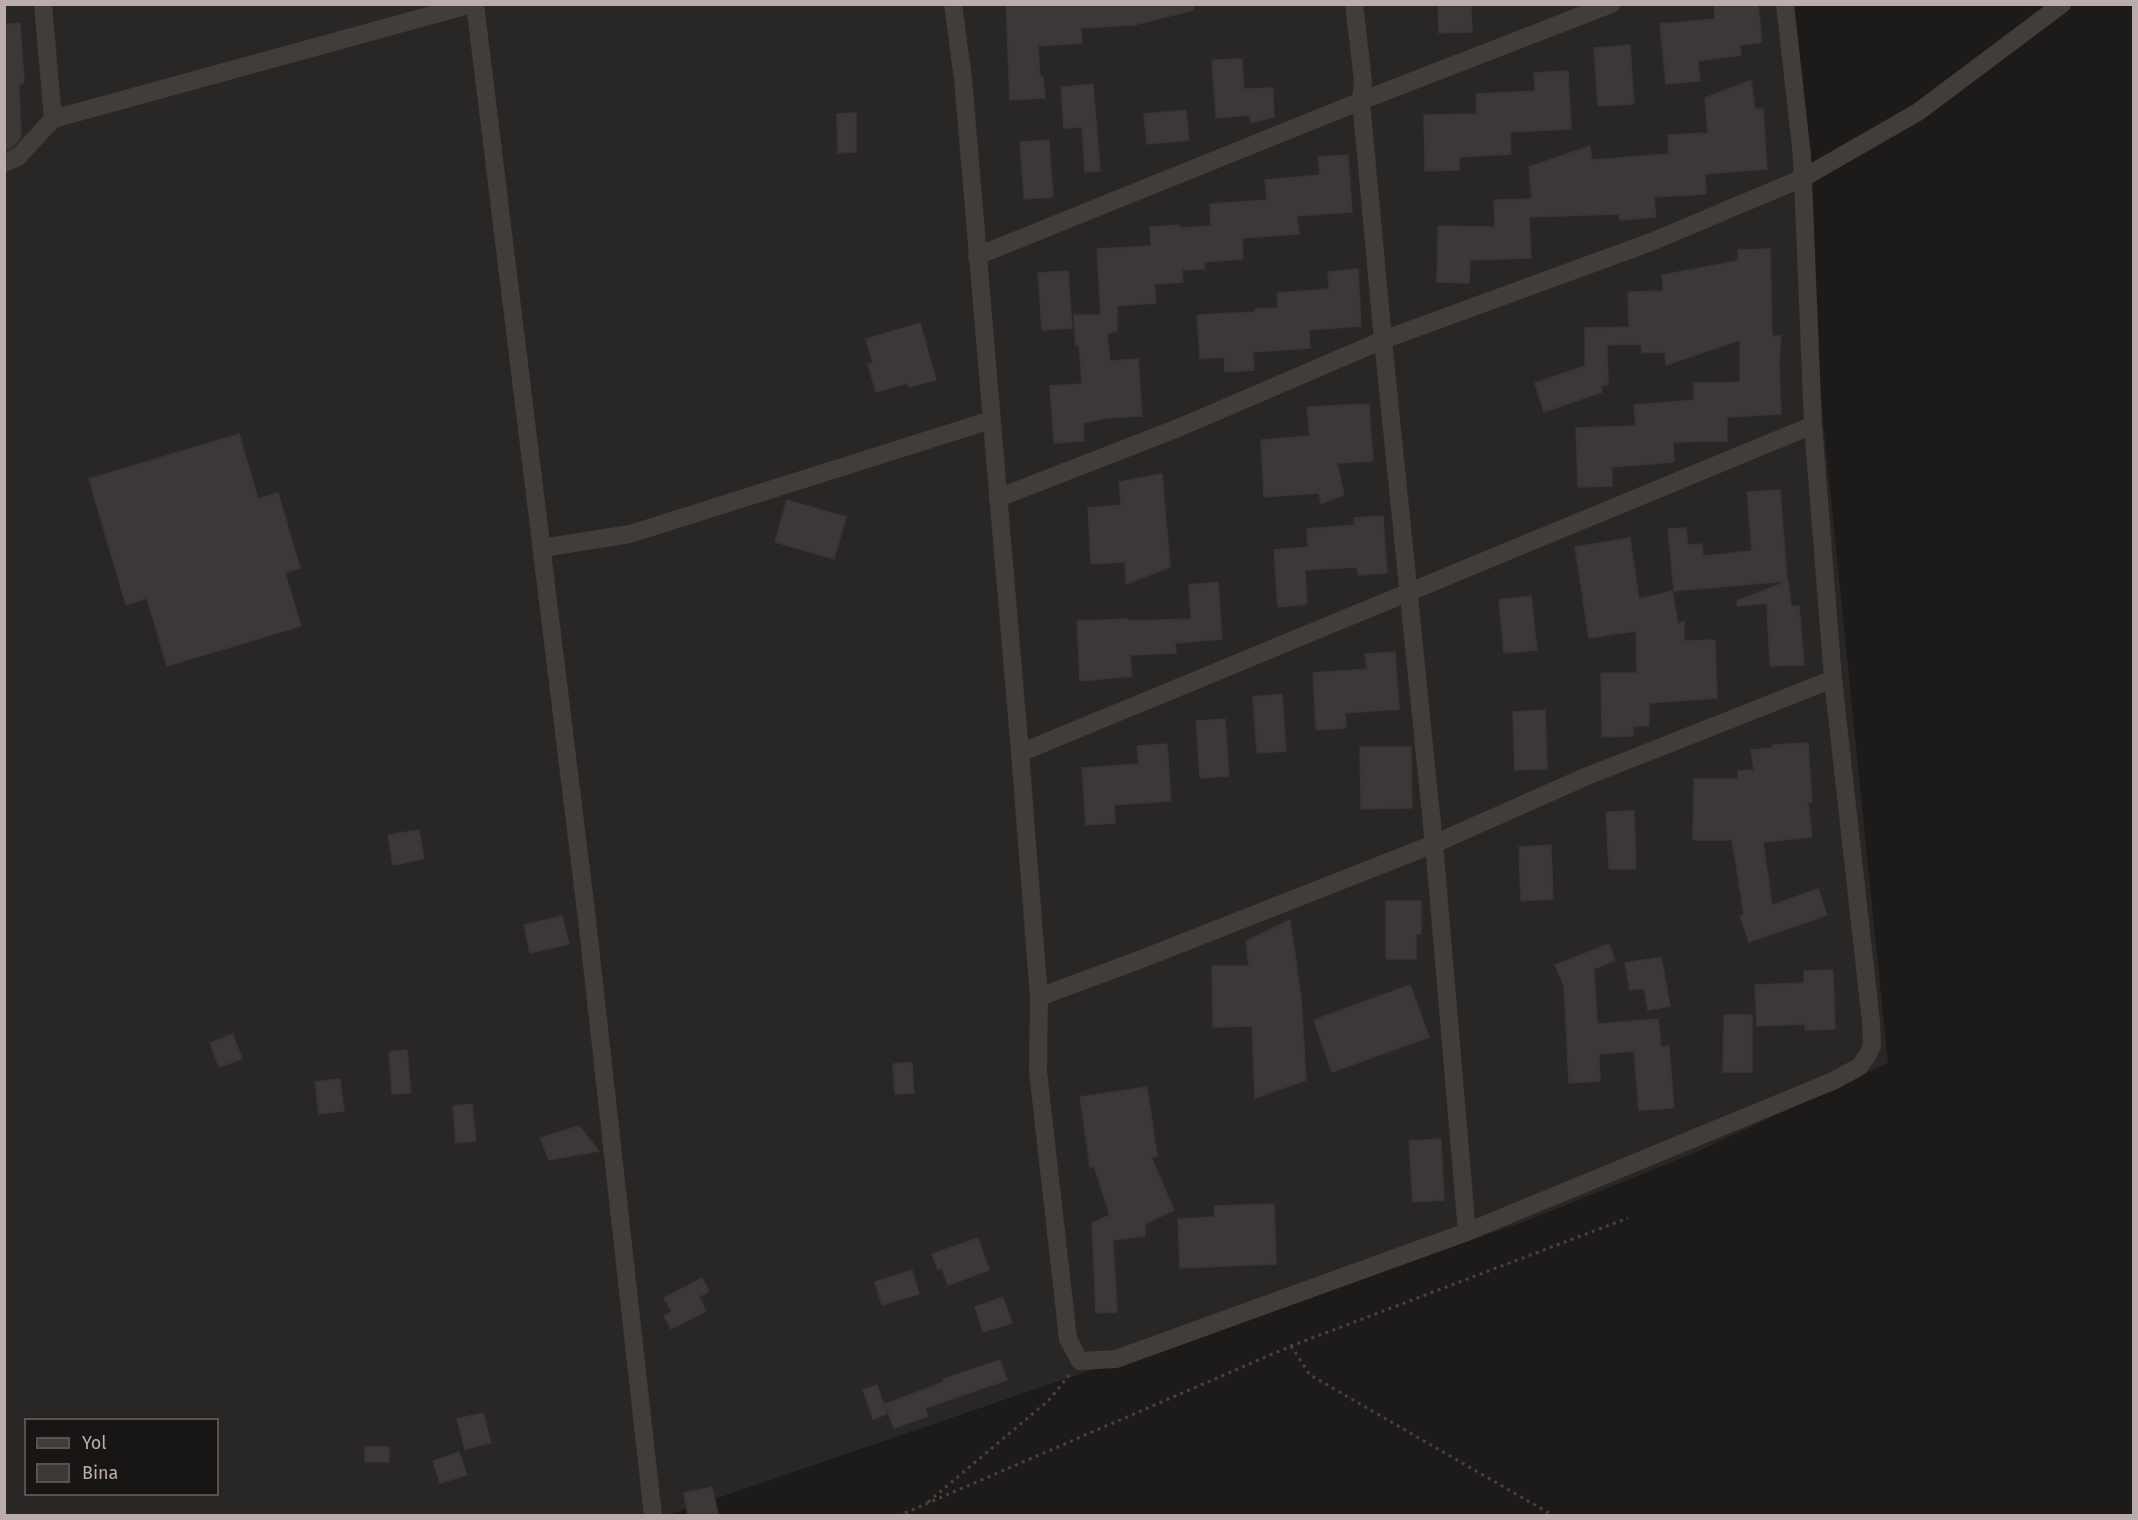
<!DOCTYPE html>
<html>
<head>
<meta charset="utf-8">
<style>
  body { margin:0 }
  #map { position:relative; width:2138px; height:1520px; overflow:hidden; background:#1c1b1a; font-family:"Fira Sans",sans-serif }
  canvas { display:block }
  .frame { position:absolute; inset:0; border:6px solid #bcacab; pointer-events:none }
  .legend { position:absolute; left:24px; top:1418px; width:195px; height:78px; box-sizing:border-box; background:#171615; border:2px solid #595251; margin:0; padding:8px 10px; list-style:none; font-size:18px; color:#bcacab }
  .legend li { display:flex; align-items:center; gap:12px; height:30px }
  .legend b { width:30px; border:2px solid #595251 }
</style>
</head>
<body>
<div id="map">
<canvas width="2138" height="1520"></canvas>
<div class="frame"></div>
<ul class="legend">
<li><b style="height:8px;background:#423c3a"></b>Yol</li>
<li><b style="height:16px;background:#3b3837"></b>Bina</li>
</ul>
</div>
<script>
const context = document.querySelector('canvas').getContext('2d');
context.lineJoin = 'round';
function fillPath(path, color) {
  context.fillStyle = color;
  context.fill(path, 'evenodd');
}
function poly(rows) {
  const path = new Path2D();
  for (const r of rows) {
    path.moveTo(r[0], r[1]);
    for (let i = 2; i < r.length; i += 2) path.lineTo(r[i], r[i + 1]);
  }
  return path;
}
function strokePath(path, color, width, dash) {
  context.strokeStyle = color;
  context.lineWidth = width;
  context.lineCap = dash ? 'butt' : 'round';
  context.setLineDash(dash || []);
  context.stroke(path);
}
fillPath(poly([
  [5,5,1781,5,1888,1063,1699,1151,1529,1220,668,1515,5,1516],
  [26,1420,218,1420,218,1494,26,1494]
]), '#292726');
const building = poly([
  [1006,4,1193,4,1194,10,1134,25,1081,28,1082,43,1038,46,1040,77,1043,76,1045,98,1010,100,1006,4],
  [1438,4,1471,4,1472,32,1439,33,1438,4],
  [1714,4,1758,4,1762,42,1740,45,1741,55,1698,61,1700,81,1666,84,1660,24,1715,19,1714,4],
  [20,23,24,82,19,85,21,138,11,148,4,151,4,25,20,23],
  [1630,45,1634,104,1598,106,1594,48,1630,45],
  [1242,59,1244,89,1273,88,1274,117,1250,123,1250,115,1216,118,1212,60,1242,59],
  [1568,71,1571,129,1510,132,1511,154,1459,157,1459,170,1425,171,1424,115,1477,114,1476,94,1535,91,1534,73,1568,71],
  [1751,80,1755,109,1763,109,1767,169,1705,174,1706,194,1654,197,1656,217,1620,220,1619,214,1529,217,1531,258,1470,260,1469,283,1437,282,1438,226,1495,227,1494,200,1532,199,1529,167,1590,146,1592,160,1669,154,1668,135,1708,133,1705,98,1751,80],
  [1093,84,1100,171,1085,172,1082,127,1064,128,1061,87,1093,84],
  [1186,110,1189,140,1147,144,1144,114,1186,110],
  [856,113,856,152,838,153,837,114,856,113],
  [1049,140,1053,197,1024,199,1020,142,1049,140],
  [1348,155,1352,212,1297,216,1299,234,1242,238,1243,259,1204,262,1205,269,1182,270,1183,282,1154,284,1156,303,1117,306,1117,330,1107,334,1110,361,1138,359,1142,416,1108,418,1083,423,1084,441,1054,443,1050,386,1082,384,1079,344,1076,345,1074,315,1101,315,1097,249,1151,246,1150,227,1179,225,1179,228,1211,226,1210,204,1267,200,1265,180,1320,175,1318,157,1348,155],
  [1770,249,1772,336,1781,336,1779,365,1781,414,1727,417,1727,441,1673,442,1674,462,1612,467,1612,486,1578,487,1576,428,1636,426,1634,405,1694,400,1694,383,1740,382,1740,340,1666,365,1665,352,1642,353,1641,344,1607,345,1608,384,1601,386,1602,392,1544,412,1535,383,1585,366,1585,328,1629,327,1628,292,1663,291,1662,275,1738,261,1738,250,1770,249],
  [1358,269,1361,326,1309,330,1310,348,1253,352,1254,370,1225,372,1224,357,1200,359,1197,315,1255,312,1255,309,1278,308,1277,293,1329,289,1328,272,1358,269],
  [1068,271,1072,328,1042,330,1038,273,1068,271],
  [920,323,936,380,909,387,907,383,876,392,868,364,873,363,866,339,920,323],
  [1369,404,1373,461,1337,463,1344,495,1321,504,1319,493,1264,497,1261,440,1310,436,1307,407,1369,404],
  [239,434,258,499,278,493,300,568,285,573,301,626,167,666,147,598,126,605,89,479,239,434],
  [1162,474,1170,567,1126,584,1125,562,1091,564,1088,508,1121,505,1119,482,1162,474],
  [1780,490,1787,581,1755,584,1755,582,1752,584,1674,591,1668,529,1686,528,1688,545,1702,544,1703,556,1752,551,1747,492,1780,490],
  [787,500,846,517,834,559,775,542,787,500],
  [1383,516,1387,573,1358,575,1357,567,1305,570,1307,604,1278,607,1274,550,1308,547,1307,529,1355,525,1354,518,1383,516],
  [1630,538,1639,599,1672,591,1678,624,1684,621,1684,641,1715,640,1717,698,1649,703,1649,726,1633,726,1633,736,1602,737,1601,673,1637,673,1636,631,1589,638,1575,547,1630,538],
  [1788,581,1791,606,1799,606,1804,665,1770,666,1767,603,1738,606,1737,601,1788,581],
  [1218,582,1222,639,1175,643,1176,653,1130,655,1132,676,1080,681,1077,621,1128,619,1128,621,1191,619,1189,585,1218,582],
  [1531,596,1537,650,1504,653,1499,600,1531,596],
  [1395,652,1399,709,1345,713,1346,728,1316,730,1313,673,1367,669,1365,654,1395,652],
  [1282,694,1286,751,1257,753,1253,697,1282,694],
  [1545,710,1547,769,1515,770,1513,712,1545,710],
  [1225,719,1229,776,1200,778,1196,721,1225,719],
  [1808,743,1812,802,1808,802,1812,837,1763,842,1772,905,1818,889,1827,915,1749,942,1740,916,1744,915,1732,840,1693,840,1694,779,1738,779,1738,771,1754,770,1751,750,1773,748,1773,745,1808,743],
  [1167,744,1171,801,1114,805,1115,823,1086,825,1082,768,1139,764,1137,746,1167,744],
  [1360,747,1411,747,1412,808,1361,809,1360,747],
  [1634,811,1636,869,1609,869,1606,812,1634,811],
  [419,830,424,859,393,865,388,835,419,830],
  [1551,845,1553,899,1521,901,1519,847,1551,845],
  [1386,901,1421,901,1421,934,1416,934,1416,959,1386,959,1386,901],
  [562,916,569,944,530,953,524,925,562,916],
  [1290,920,1301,997,1306,1080,1255,1098,1252,1026,1213,1027,1212,966,1249,966,1246,941,1290,920],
  [1609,944,1615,960,1594,969,1597,1024,1658,1019,1661,1047,1669,1046,1674,1108,1639,1110,1634,1051,1599,1054,1600,1081,1569,1083,1564,986,1555,965,1609,944],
  [1661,957,1670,1006,1648,1010,1644,988,1630,990,1625,963,1661,957],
  [1833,970,1835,1029,1805,1030,1805,1024,1757,1026,1755,985,1804,983,1804,971,1833,970],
  [1410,985,1429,1037,1332,1072,1314,1020,1410,985],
  [1724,1015,1752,1015,1752,1072,1723,1072,1724,1015],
  [233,1034,242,1059,219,1067,210,1043,233,1034],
  [407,1050,411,1093,392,1094,389,1052,407,1050],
  [912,1062,914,1093,895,1094,893,1064,912,1062],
  [340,1079,344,1111,319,1114,315,1082,340,1079],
  [1147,1087,1157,1156,1151,1157,1174,1210,1145,1224,1145,1236,1113,1240,1117,1312,1096,1313,1092,1223,1110,1215,1094,1166,1090,1167,1080,1097,1147,1087],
  [472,1104,476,1141,456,1143,453,1106,472,1104],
  [579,1126,599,1151,549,1160,540,1138,579,1126],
  [1441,1139,1444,1200,1413,1202,1409,1141,1441,1139],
  [1274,1204,1276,1264,1180,1268,1178,1219,1215,1217,1214,1206,1274,1204],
  [978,1238,989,1270,948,1285,942,1268,938,1270,932,1254,978,1238],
  [912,1270,919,1294,882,1305,875,1282,912,1270],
  [702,1278,709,1291,699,1297,706,1311,671,1329,664,1316,672,1312,664,1298,702,1278],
  [1003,1297,1012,1323,983,1332,975,1307,1003,1297],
  [1000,1360,1007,1380,925,1408,928,1416,894,1428,885,1404,944,1382,943,1379,1000,1360],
  [877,1385,887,1414,873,1419,863,1390,877,1385],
  [483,1413,491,1443,465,1449,457,1419,483,1413],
  [365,1447,389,1447,389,1462,365,1462,365,1447],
  [459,1452,467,1475,440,1483,433,1461,459,1452],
  [712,1487,718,1514,688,1515,684,1493,712,1487]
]);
fillPath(building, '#3b3837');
strokePath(building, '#383534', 1.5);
strokePath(poly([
  [1291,1346,1310,1375,1554,1516],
  [928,1502,1049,1400,1070,1374],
  [898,1516,1291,1346,1628,1218]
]), '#494140', 3, [3, 4.5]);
strokePath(poly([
  [43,4,53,119,472,4],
  [475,4,587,920,653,1516],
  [953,4,963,79,1020,753,1039,997,1038,1071,1068,1339,1080,1361,1116,1359,1467,1232,1833,1081,1859,1067,1867,1056,1872,1046,1871,1022,1833,679,1813,425,1802,156,1785,4],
  [1354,4,1363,81,1361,101,1383,340,1434,844,1467,1232],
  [4,163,18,157,53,119],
  [977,256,1361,101,1611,4],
  [998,498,1178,428,1383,340,1651,242,1803,178,1918,112,2062,4],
  [542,548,630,534,991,420],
  [1020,753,1813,425],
  [1039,997,1139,960,1434,844,1585,777,1833,679]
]), '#423c3a', 18);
</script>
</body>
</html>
